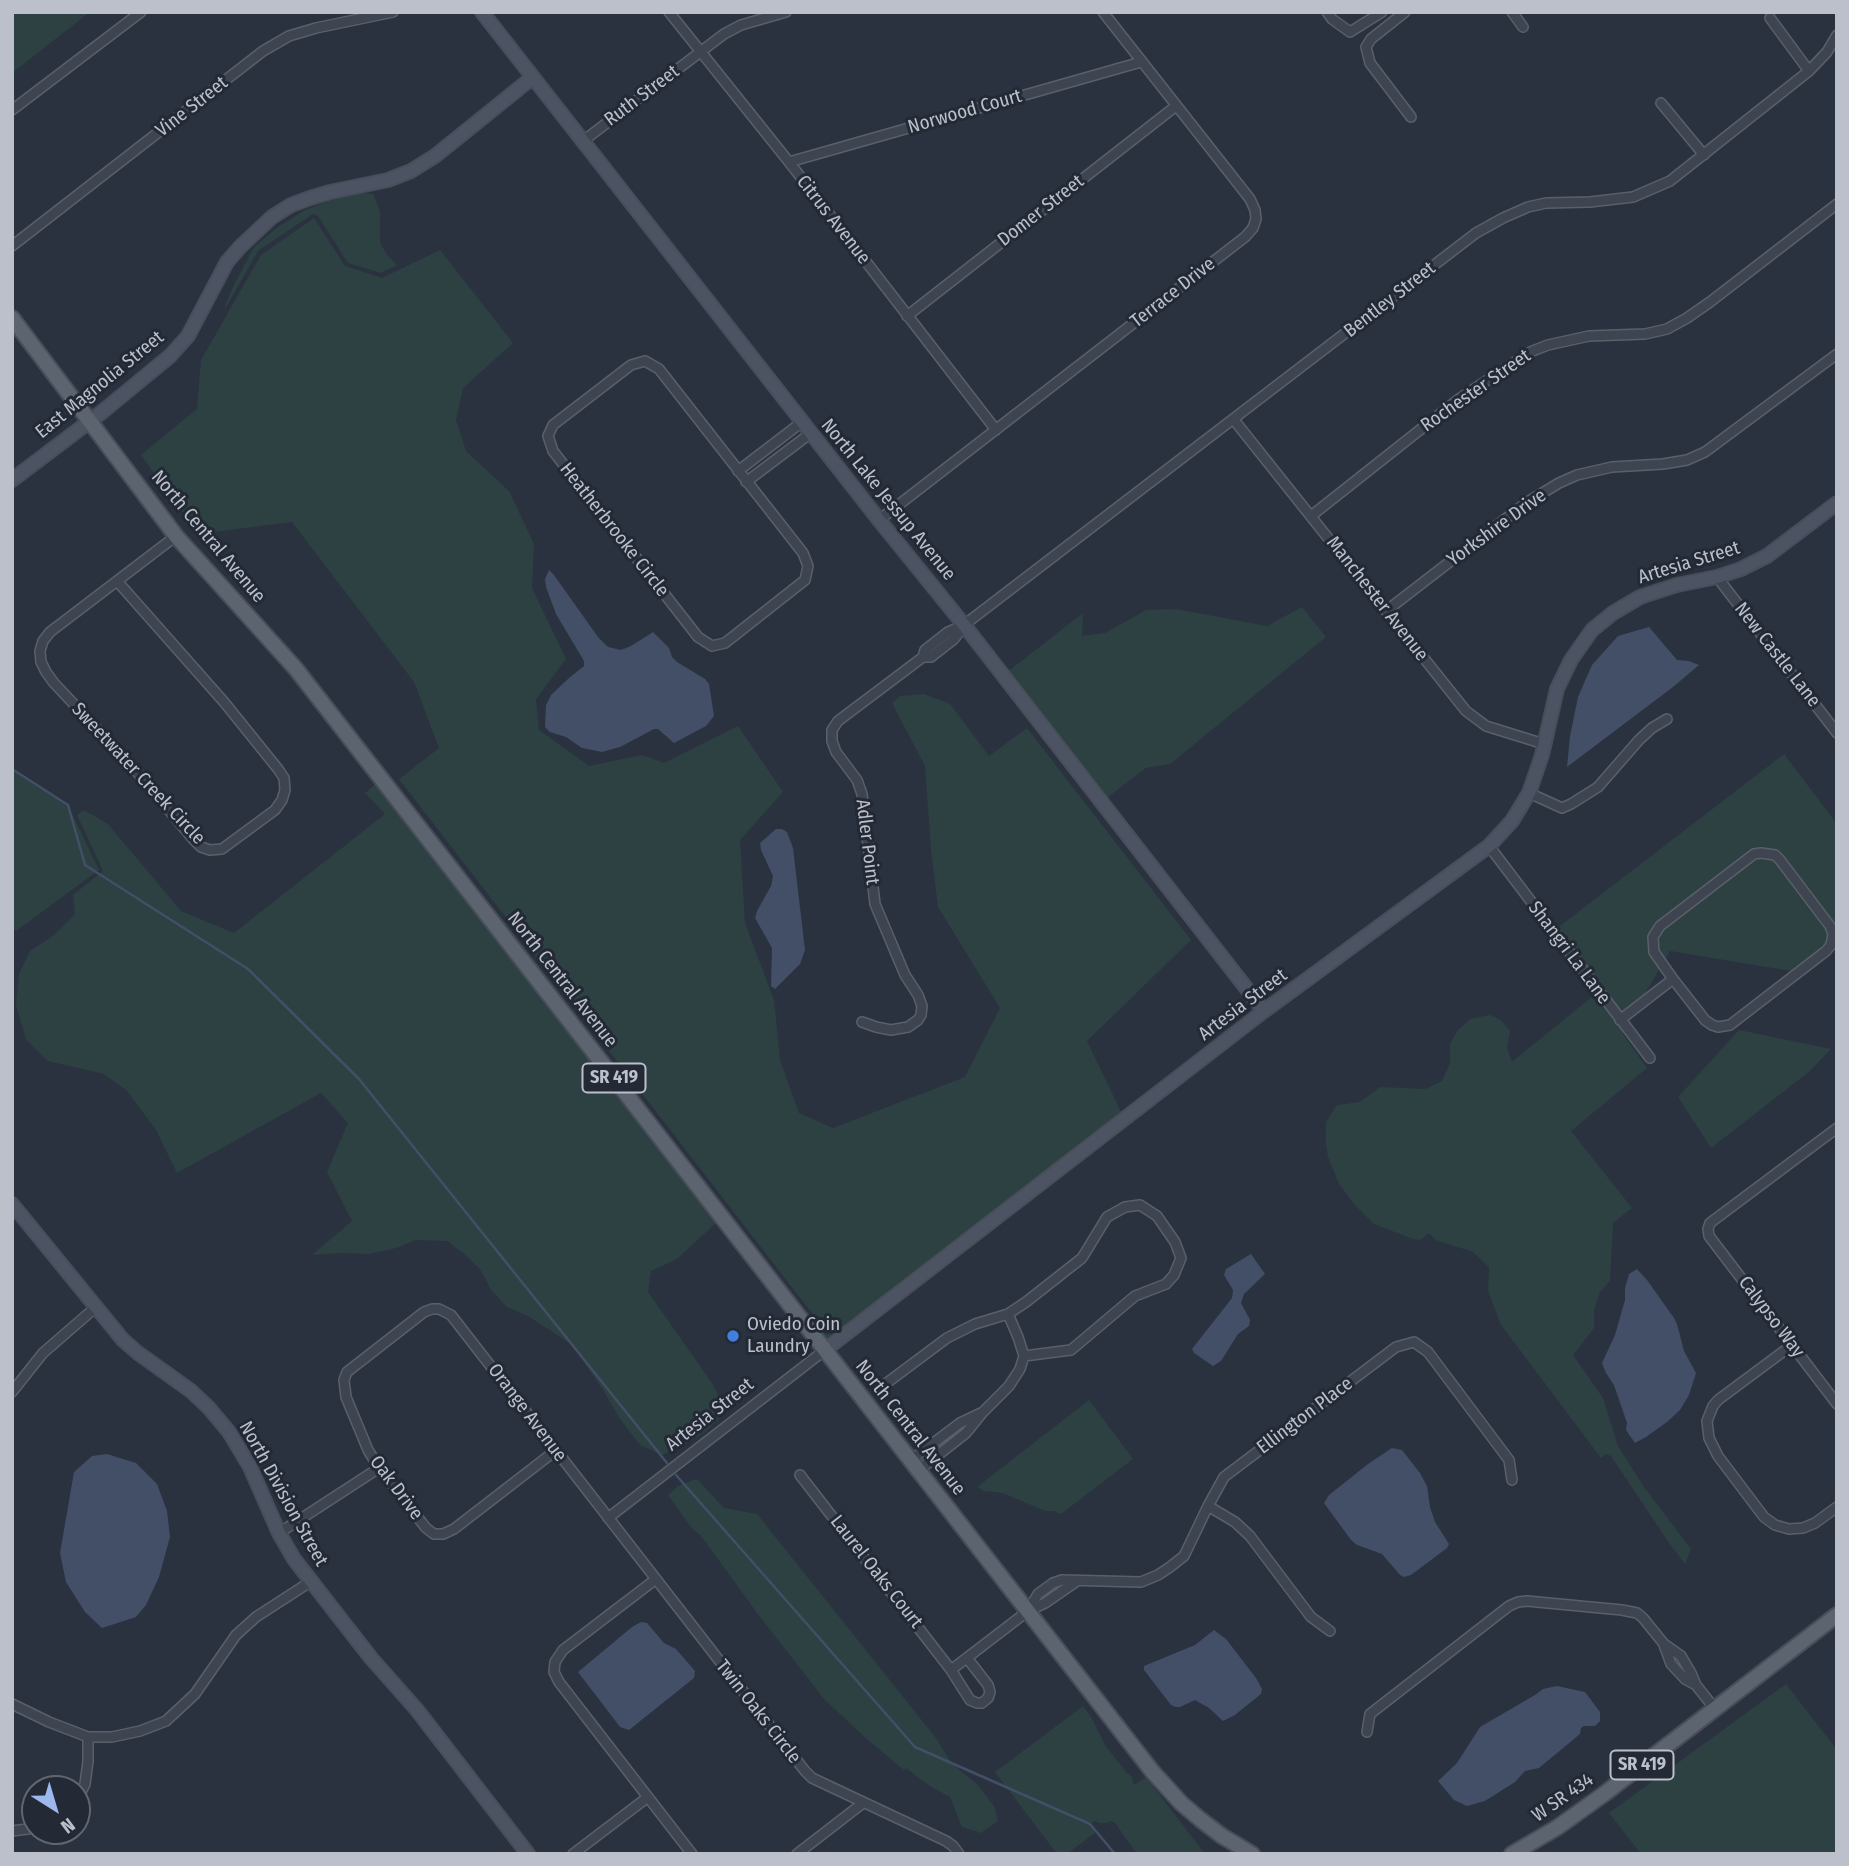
<!DOCTYPE html>
<html>
<head>
<meta charset="utf-8">
<style>
  body { margin:0 }
  #map { position:relative; width:1849px; height:1866px; overflow:hidden; background:#2a3240; font-family:"Fira Sans Condensed",sans-serif }
  canvas { display:block }
  .frame { position:absolute; inset:0; border:14px solid #bbc0ca; pointer-events:none }
  .north { position:absolute; left:21px; top:1775px; width:70px; height:70px; box-sizing:border-box; background:#232a36; border:2px solid #606671; border-radius:50%; rotate:143deg; font-size:19px; font-weight:700; line-height:28px; text-align:center; color:#bbc0ca }
  .north::after { content:''; display:block; margin:auto; width:24px; height:32px; background:#9db8ed; clip-path:polygon(50% 0,100% 100%,50% 72%,0 100%) }
</style>
</head>
<body>
<div id="map">
<canvas width="1849" height="1866"></canvas>
<div class="frame"></div>
<div class="north">N</div>
</div>
<script>
const context = document.querySelector('canvas').getContext('2d');
context.lineJoin = 'round';
function fillPath(path, color) {
  context.fillStyle = color;
  context.fill(path, 'evenodd');
}
function poly(rows) {
  const path = new Path2D();
  for (const r of rows) {
    path.moveTo(r[0], r[1]);
    for (let i = 2; i < r.length; i += 2) path.lineTo(r[i], r[i + 1]);
  }
  return path;
}
function strokePath(path, color, width, dash) {
  context.strokeStyle = color;
  context.lineWidth = width;
  context.lineCap = dash ? 'butt' : 'round';
  context.setLineDash(dash || []);
  context.stroke(path);
}
function write(font, color, halo, rows, align = 'center') {
  context.font = font + ' "Fira Sans Condensed",sans-serif';
  context.lineWidth = 6;
  context.setLineDash([]);
  context.textBaseline = 'middle';
  context.strokeStyle = halo;
  context.fillStyle = color;
  for (const [text, x, y, turn = 0] of rows) {
    context.save();
    context.translate(x, y);
    context.rotate((+turn || 0) * Math.PI / 180);
    context.textAlign = isNaN(turn) ? turn : align;
    if (halo) context.strokeText(text, 0, 0);
    context.fillText(text, 0, 0);
    context.restore();
  }
}
fillPath(poly([
  [12,12,90,12,12,73],
  [362,193,373,194,380,211,380,243,387,255,397,265,381,273,348,263,318,216,313,214,258,251,225,309,225,305,234,285,254,247,278,227,305,210,342,196],
  [314,218,345,266,382,278,440,250,513,343,463,388,456,420,466,451,509,491,534,544,532,588,566,659,536,699,539,730,589,766,642,755,664,763,738,726,783,792,740,840,745,923,774,1000,780,1060,799,1113,833,1128,965,1077,1000,1008,938,907,931,850,925,766,892,703,900,696,924,694,950,704,989,756,1027,728,1191,940,1087,1041,1122,1114,839,1330,825,1330,399,779,439,748,414,682,292,522,198,534,141,455,197,409,201,360,261,255],
  [1302,607,1326,637,1170,764,1146,768,1104,800,1006,673,1083,613,1082,636,1105,633,1146,610,1176,609,1267,626],
  [1784,754,1837,824,1837,931,1833,923,1779,852,1766,848,1750,850,1656,922,1652,928,1648,936,1649,952,1660,968,1645,994,1621,1012,1556,929],
  [12,769,68,805,99,870,16,931,12,928],
  [378,782,719,1220,677,1259,651,1271,648,1292,712,1383,722,1402,718,1420,705,1432,684,1445,662,1455,640,1445,620,1419,602,1388,571,1344,528,1316,507,1307,491,1290,480,1269,463,1253,447,1241,416,1240,396,1248,369,1254,341,1253,312,1255,352,1221,327,1172,348,1123,321,1093,177,1173,156,1130,127,1091,104,1074,48,1061,26,1039,16,1005,19,974,30,951,53,936,75,914,73,895,103,871,77,815,84,810,108,824,181,911,234,933,385,814,365,793],
  [1762,858,1773,860,1776,863,1825,928,1828,934,1827,942,1823,947,1791,971,1670,951,1665,960,1659,951,1658,938,1664,930,1756,859],
  [496,911,821,1332,825,1334,837,1334,826,1343,494,913],
  [1588,984,1624,1032,1623,1034,1647,1068,1571,1131,1632,1208,1613,1223,1610,1281,1600,1292,1594,1310,1594,1328,1573,1355,1603,1398,1618,1446,1644,1487,1691,1549,1685,1564,1669,1543,1611,1456,1606,1454,1601,1458,1501,1325,1488,1291,1489,1267,1473,1252,1436,1240,1430,1234,1428,1234,1420,1240,1413,1239,1374,1224,1355,1205,1339,1184,1328,1157,1326,1144,1326,1122,1337,1105,1360,1102,1380,1087,1425,1089,1442,1081,1450,1063,1450,1044,1457,1031,1470,1019,1490,1015,1501,1020,1510,1031,1507,1048,1512,1062,1594,995],
  [1739,1030,1831,1049,1810,1071,1711,1148,1678,1097],
  [1089,1400,1133,1459,1061,1514,1054,1511,1045,1511,1003,1493,984,1491,977,1487],
  [697,1479,724,1508,757,1514,936,1738,952,1764,976,1783,994,1806,998,1821,981,1833,962,1827,950,1797,928,1785,906,1768,904,1770,868,1740,825,1700,757,1613,702,1537,691,1527,668,1495,678,1486],
  [1786,1684,1837,1750,1837,1854,1641,1854,1609,1813],
  [1083,1706,1091,1717,1105,1745,1126,1772,1132,1777,1134,1785,1146,1777,1205,1854,1137,1854,1115,1823,1110,1821,1107,1823,1099,1823,1095,1821,1091,1823,1096,1832,1067,1854,1057,1854,995,1772]
]), '#2d4042');
fillPath(poly([
  [549,570,554,575,598,637,608,647,621,650,631,646,653,632,669,648,672,657,677,662,705,679,709,684,714,716,706,726,674,743,658,729,654,729,620,747,602,752,582,748,566,737,550,732,545,727,546,705,551,695,569,678,584,666,584,661,556,614,546,587,545,579],
  [1649,627,1677,660,1689,661,1699,665,1673,687,1567,767,1570,736,1578,697,1592,665,1618,636],
  [776,829,782,829,787,832,793,848,805,950,800,964,775,989,771,986,772,948,755,918,757,911,771,886,773,876,761,850,760,843],
  [1251,1254,1265,1274,1244,1294,1241,1303,1250,1320,1249,1326,1238,1334,1221,1361,1213,1366,1194,1353,1192,1349,1232,1298,1233,1290,1224,1275,1226,1269],
  [1637,1269,1647,1280,1674,1318,1677,1324,1684,1351,1696,1373,1689,1395,1680,1410,1667,1422,1646,1437,1635,1443,1626,1430,1627,1423,1614,1385,1606,1373,1602,1363,1615,1335,1625,1300,1625,1288,1629,1274],
  [1392,1448,1402,1450,1420,1473,1427,1486,1430,1507,1435,1522,1449,1544,1447,1548,1411,1575,1404,1577,1400,1575,1382,1554,1357,1545,1351,1540,1324,1503,1329,1495,1368,1464],
  [107,1454,136,1463,157,1484,167,1511,170,1537,159,1577,146,1605,136,1617,102,1628,85,1612,66,1582,60,1553,74,1472,92,1456],
  [641,1622,647,1623,664,1643,676,1649,695,1671,694,1678,629,1730,620,1727,578,1672,632,1627],
  [1214,1630,1226,1639,1256,1678,1262,1689,1261,1694,1246,1706,1235,1715,1223,1721,1209,1708,1195,1700,1180,1707,1176,1707,1171,1705,1144,1670,1144,1666,1195,1645],
  [1557,1686,1585,1692,1600,1712,1600,1721,1595,1726,1584,1726,1581,1728,1580,1734,1539,1768,1525,1771,1515,1782,1485,1801,1467,1806,1454,1800,1438,1781,1457,1763,1480,1727,1535,1695,1543,1689]
]), '#424f67');
strokePath(poly([
  [12,769,68,805,85,865,248,969,359,1079,667,1463],
  [676,1475,915,1747,1090,1824,1115,1854]
]), '#424f67', 2.5);
const street = poly([
  [669,12,789,162,996,430],
  [1327,12,1332,19,1350,32,1382,12],
  [1405,12,1371,39,1366,47,1370,63,1411,117],
  [1512,12,1523,27],
  [1770,18,1809,71],
  [1661,103,1704,155],
  [12,110,141,12],
  [583,141,724,34,741,25,786,12],
  [789,162,1141,62],
  [12,246,263,51,289,36,316,28,393,12],
  [907,316,1176,106],
  [645,361,659,369,803,553,808,566,805,580,725,643,712,646,698,637,553,451,548,436,553,425,631,365,645,361],
  [1234,420,1466,711,1486,726,1544,744],
  [738,471,802,422],
  [746,482,811,433],
  [1311,516,1459,399,1530,352,1548,345,1589,336,1645,334,1667,329,1687,318,1710,302,1837,204],
  [879,520,1245,237,1253,228,1256,219,1255,210,1250,199,1103,12],
  [1717,577,1837,733],
  [117,581,224,702,278,769,284,778,285,790,282,800,275,810,222,849,210,850,201,847,193,839,132,766,54,683,46,672,41,662,40,651,43,641,50,632,176,536],
  [1386,611,1526,503,1559,483,1577,475,1612,467,1663,464,1687,460,1705,452,1837,354],
  [923,657,931,657,954,639,963,627],
  [1529,793,1562,808,1571,804,1598,787,1639,740,1652,728,1667,719],
  [1489,846,1650,1058],
  [1761,853,1775,855,1780,860,1830,926,1833,934,1831,945,1826,951,1730,1025,1718,1027,1712,1025,1705,1020,1673,979,1654,952,1653,937,1660,926,1754,854,1761,853],
  [1620,1020,1673,979],
  [862,1022,876,1027,891,1030,908,1027,918,1020,921,1015,922,1006,918,995,905,975,875,904,862,794,857,780,836,752,832,741,832,730,838,721,923,657,925,650,948,632,964,625,1476,233,1503,218,1528,207,1546,203,1590,202,1633,197,1670,181,1809,71,1827,52,1837,35],
  [1837,1128,1710,1223,1708,1229,1709,1236,1837,1404],
  [1792,1345,1718,1400,1713,1406,1707,1421,1709,1438,1718,1456,1764,1517,1775,1525,1789,1529,1803,1528,1815,1523,1837,1507],
  [884,1385,947,1338,975,1324,1008,1314,1026,1302,1082,1258,1107,1217,1125,1207,1140,1205,1157,1216,1175,1242,1181,1258,1174,1275,1166,1284,1135,1296,1071,1350,1024,1356],
  [12,1392,43,1353,96,1307],
  [555,1451,454,1529,443,1534,434,1534,426,1528,379,1468,368,1450,346,1397,344,1380,347,1372,424,1312,432,1309,439,1309,451,1315,805,1771,812,1778,946,1841,953,1846,959,1854],
  [911,1460,960,1423,981,1413],
  [919,1470,966,1433,983,1412,1009,1386,1020,1369,1024,1356,1018,1337,1008,1314],
  [800,1475,951,1670,970,1700,977,1703,982,1703,988,1698,990,1692,988,1685,967,1658],
  [1208,1506,1235,1522,1250,1536,1311,1617,1330,1631],
  [608,1518,825,1350],
  [279,1533,379,1468],
  [656,1579,563,1650,555,1662,554,1672,559,1682,692,1854],
  [1028,1611,1038,1594,1053,1583,1062,1580,1141,1582,1158,1575,1170,1567,1184,1556,1208,1506,1224,1477,1396,1347,1414,1342,1428,1352,1509,1460,1512,1480],
  [1664,1645,1671,1664,1685,1679,1696,1685],
  [951,1670,1028,1611,1045,1603,1077,1581],
  [12,1704,49,1722,88,1737,112,1737,140,1731,166,1721,195,1694,236,1635,256,1617,310,1582],
  [1367,1732,1370,1714,1509,1606,1518,1602,1527,1601,1622,1610,1637,1613,1643,1618,1664,1644,1681,1656,1691,1673,1696,1685,1715,1709],
  [77,1800,85,1784,88,1761,88,1737],
  [12,1831,35,1828],
  [573,1854,648,1797],
  [797,1854,863,1803]
]);
const secondary = poly([
  [482,12,879,520,964,625,1264,1011],
  [12,480,102,412,170,356,188,336,227,262,240,247,272,217,291,205,310,198,330,192,388,180,411,171,435,156,533,77],
  [12,1204,123,1340,138,1353,191,1391,209,1408,229,1432,250,1467,279,1533,294,1559,371,1658,417,1710,528,1854],
  [825,1350,1264,1011,1489,846,1512,821,1529,793,1542,755,1557,689,1571,660,1592,630,1613,613,1640,597,1677,585,1717,577,1741,569,1767,556,1837,503]
]);
const primary = poly([
  [12,318,176,536,296,669,1152,1771,1181,1803,1201,1820,1222,1836,1252,1854],
  [1512,1854,1558,1827,1604,1794,1837,1615]
]);
strokePath(street, '#59606a', 12);
strokePath(secondary, '#484e59', 16);
strokePath(primary, '#484e59', 18);
strokePath(street, '#3e4550', 9);
strokePath(secondary, '#4c5463', 12);
strokePath(primary, '#5c6470', 14);
for (const [x, y, r, color] of [
  [733,1336,7,"#3f7fe0"]
]) {
  const dot = new Path2D();
  dot.arc(x, y, r, 0, 2 * Math.PI);
  context.fillStyle = color;
  context.fill(dot);
  strokePath(dot, '#232a36', 2.5);
}
for (const [x, y, w] of [
  [614,1078,63],
  [1642,1765,63]
]) {
  const box = new Path2D();
  box.roundRect(x - w / 2, y - 14.5, w, 29, 5);
  context.fillStyle = '#232a36';
  context.fill(box);
  strokePath(box, '#bbc0ca', 2);
}
write('bold 18px', '#bbc0ca', null, [
  ["SR 419",614,1078],
  ["SR 419",1642,1765]
]);
write('19px', '#bbc0ca', '#232a36', [
  ["Ruth Street",642,96,-37],
  ["Vine Street",192,107,-38],
  ["Norwood Court",965,112,-16],
  ["Domer Street",1041,211,-38],
  ["Citrus Avenue",833,220,52],
  ["Terrace Drive",1173,293,-38],
  ["Bentley Street",1390,300,-38],
  ["East Magnolia Street",100,385,-39],
  ["Rochester Street",1476,391,-35],
  ["North Lake Jessup Avenue",888,500,51],
  ["Yorkshire Drive",1497,528,-36],
  ["Heatherbrooke Circle",614,530,52],
  ["North Central Avenue",208,537,50],
  ["Artesia Street",1689,563,-17],
  ["Manchester Avenue",1377,599,52],
  ["New Castle Lane",1777,655,52],
  ["Sweetwater Creek Circle",138,774,47],
  ["Adler Point",867,842,83],
  ["Shangri La Lane",1569,953,53],
  ["North Central Avenue",562,980,52],
  ["Artesia Street",1243,1005,-37],
  ["Calypso Way",1771,1317,53],
  ["Orange Avenue",527,1413,53],
  ["Artesia Street",710,1415,-38],
  ["Ellington Place",1305,1416,-37],
  ["North Central Avenue",910,1428,52],
  ["Oak Drive",396,1488,53],
  ["North Division Street",283,1494,61],
  ["Laurel Oaks Court",876,1572,52],
  ["Twin Oaks Circle",758,1712,52],
  ["W SR 434",1563,1798,-35]
]);
write('19px', '#bbc0ca', '#232a36', [
  ["Oviedo Coin",747,1325],
  ["Laundry",747,1347]
], 'left');
</script>
</body>
</html>
